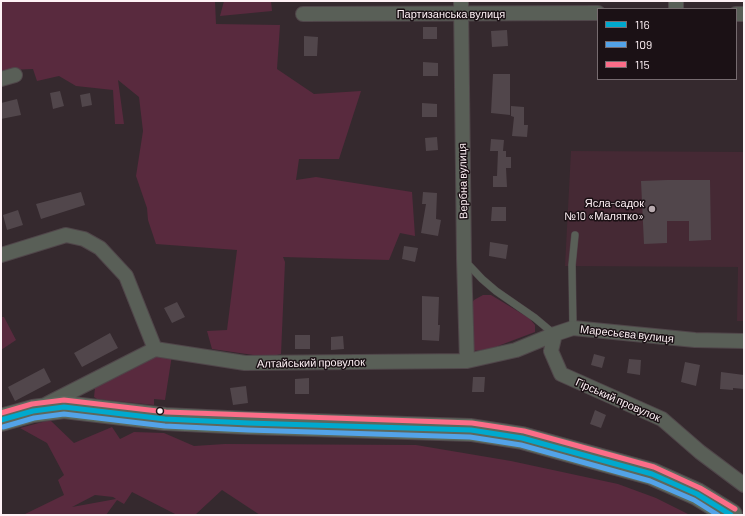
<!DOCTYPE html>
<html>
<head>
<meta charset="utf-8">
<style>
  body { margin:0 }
  #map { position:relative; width:745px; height:516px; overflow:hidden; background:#35292e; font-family:Barlow,sans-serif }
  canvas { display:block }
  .frame { position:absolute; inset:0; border:2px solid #fef1f5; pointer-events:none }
  .legend { position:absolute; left:597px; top:8px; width:140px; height:72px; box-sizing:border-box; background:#1b1115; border:1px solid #766b6f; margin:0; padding:5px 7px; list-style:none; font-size:12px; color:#fef1f5 }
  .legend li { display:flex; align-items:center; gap:8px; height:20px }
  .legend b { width:20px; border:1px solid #766b6f }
</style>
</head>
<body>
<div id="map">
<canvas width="745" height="516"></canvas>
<div class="frame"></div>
<ul class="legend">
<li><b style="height:5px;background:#00a9ce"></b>116</li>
<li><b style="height:5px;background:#53a3e8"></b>109</li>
<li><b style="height:5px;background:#fb6d88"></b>115</li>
</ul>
</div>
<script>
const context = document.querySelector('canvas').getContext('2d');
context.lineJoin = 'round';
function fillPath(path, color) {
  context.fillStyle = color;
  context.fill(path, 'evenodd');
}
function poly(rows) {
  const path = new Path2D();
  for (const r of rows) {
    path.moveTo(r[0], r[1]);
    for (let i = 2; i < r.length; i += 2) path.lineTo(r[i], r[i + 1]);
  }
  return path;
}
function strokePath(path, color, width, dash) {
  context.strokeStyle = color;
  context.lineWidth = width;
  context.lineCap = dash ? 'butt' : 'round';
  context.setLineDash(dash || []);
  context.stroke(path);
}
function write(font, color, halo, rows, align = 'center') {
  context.font = font + ' Barlow,sans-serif';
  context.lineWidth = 3;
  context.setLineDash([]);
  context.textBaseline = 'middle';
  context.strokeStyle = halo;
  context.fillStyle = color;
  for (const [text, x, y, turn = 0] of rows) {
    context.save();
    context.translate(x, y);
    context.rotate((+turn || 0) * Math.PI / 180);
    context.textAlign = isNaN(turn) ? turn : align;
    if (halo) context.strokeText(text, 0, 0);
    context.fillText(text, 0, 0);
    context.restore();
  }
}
fillPath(poly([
  [571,151,744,152,744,321,737,321,738,267,565,266]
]), '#452934');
fillPath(poly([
  [1,1,215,1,216,24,280,25,277,69,314,94,361,91,339,159,299,159,296,180,316,177,412,192,415,236,400,233,389,260,283,257,285,262,281,354,267,357,212,349,207,331,227,330,237,250,156,244,148,220,147,208,136,176,143,131,139,97,118,80,124,124,115,124,113,90,76,86,59,76,37,81,33,69,10,70,1,72],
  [224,1,271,1,272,11,220,16],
  [483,295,491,295,529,318,535,325,535,332,490,349,472,351,470,306,474,300],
  [1,317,4,317,16,340,1,350],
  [159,353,172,355,165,400,154,399,154,405,97,399,94,397,95,388],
  [50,420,74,443,112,427,120,439,134,432,164,433,194,446,225,444,416,445,511,461,618,484,656,498,690,515,260,515,222,490,195,515,177,515,132,492,124,504,117,500,106,515,23,515,64,495,58,480,64,475,47,443,20,428],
  [95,495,113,497,116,499,72,507]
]), '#592a3e');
fillPath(poly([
  [423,27,437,27,437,39,423,39],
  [507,30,508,46,492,47,491,31],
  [304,36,318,37,317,56,304,56],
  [423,62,438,63,438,76,423,76],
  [493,74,510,74,510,115,491,113],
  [60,91,64,106,53,109,50,93],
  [90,93,92,105,82,107,80,95],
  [17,99,21,115,1,119,1,103],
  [422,103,437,104,437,117,422,117],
  [511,106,524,107,524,125,528,125,527,137,512,136,514,117,511,116],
  [437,137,438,150,426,151,425,138],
  [491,139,504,140,503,151,506,151,506,157,511,157,511,168,506,168,507,187,493,187,493,176,497,176,498,151,490,151],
  [667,180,710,180,711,240,689,241,689,221,667,221,667,243,644,244,641,181],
  [81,192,85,205,41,219,36,204],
  [423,192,437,193,436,219,441,220,438,236,421,233,426,204,422,204],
  [492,207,506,207,506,221,491,221],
  [18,210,23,225,7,230,3,215],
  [490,242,508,245,506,259,489,256],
  [404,246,418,248,415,262,402,259],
  [422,296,439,297,438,325,440,325,439,341,422,340],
  [177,302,185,317,172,323,164,308],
  [110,333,118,348,82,367,74,353],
  [295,335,310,335,310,349,295,349],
  [343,336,344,349,331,350,331,337],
  [594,354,605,357,602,368,591,365],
  [629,359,641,360,640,375,627,373],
  [685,362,700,365,696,386,681,382],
  [44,368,51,382,15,401,8,387],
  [721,372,744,375,744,389,733,388,733,390,720,389],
  [473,377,485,377,484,392,472,392],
  [309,378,309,394,295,394,295,379],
  [246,386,248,403,233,405,230,388],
  [595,410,606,415,601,428,590,424]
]), '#51464b');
const service = poly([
  [465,261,482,279,496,291,535,318,554,334],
  [573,328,572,265,575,235]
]);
const minor = poly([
  [461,1,464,259,467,361],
  [676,1,676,9],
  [303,14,598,13],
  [736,14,744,14],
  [1,79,15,75],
  [1,255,66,235,84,239,100,248,126,276,155,349],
  [555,334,551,351,561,374,662,419,700,452,744,485],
  [155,349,245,363,467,361,516,350,555,334,573,328,695,340,744,341],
  [47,404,155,349]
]);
const primary = poly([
  [1,420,33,411,64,407,165,419,248,423,471,430,522,438,652,474,697,494,731,515]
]);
strokePath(service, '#50464a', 8);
strokePath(minor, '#50464a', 16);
strokePath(primary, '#50464a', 24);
strokePath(service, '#595f57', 7);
strokePath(minor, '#595f57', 14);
strokePath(primary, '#5c685d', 22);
strokePath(poly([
  [1,420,33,411,64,407,165,419,248,423,471,430,522,438,652,474,697,494,731,515]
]), '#00a9ce', 5);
strokePath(poly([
  [3,427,34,418,64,414,165,426,248,430,470,437,521,445,650,481,694,500,718,515]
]), '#53a3e8', 5);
strokePath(poly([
  [1,413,32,404,64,400,166,412,472,423,524,431,654,467,700,488,735,509]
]), '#fb6d88', 5);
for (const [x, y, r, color] of [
  [652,209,4,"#b8abaf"],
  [160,411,3.5,"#fef1f5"]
]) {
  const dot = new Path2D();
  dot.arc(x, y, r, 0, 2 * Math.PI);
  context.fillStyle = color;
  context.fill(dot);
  strokePath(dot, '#1b1115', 1.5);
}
write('11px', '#fef1f5', '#1b1115', [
  ["Партизанська вулиця",451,14],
  ["Вербна вулиця",463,181,-91],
  ["Маресьєва вулиця",627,334,6],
  ["Алтайський провулок",311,363,-1],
  ["Гірський провулок",618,400,24]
]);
write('11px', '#fef1f5', '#1b1115', [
  ["Ясла-садок",644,203],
  ["№10 «Малятко»",644,216]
], 'right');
</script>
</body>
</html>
